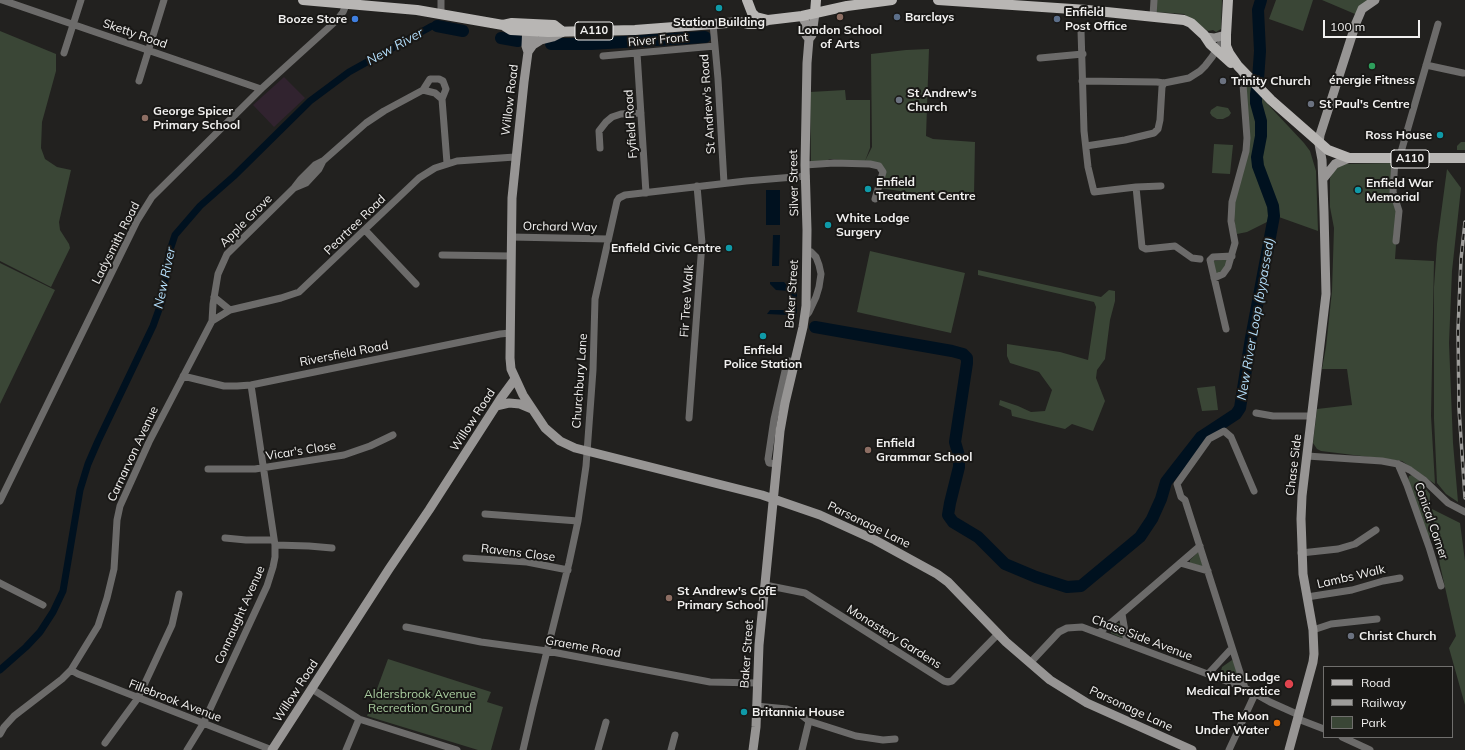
<!DOCTYPE html>
<html>
<head>
<meta charset="utf-8">
<style>
  body { margin:0 }
  #map { position:relative; width:1465px; height:750px; overflow:hidden; background:#22211f; font-family:Mulish,sans-serif }
  canvas { display:block }
  .legend { position:absolute; left:1323px; top:666px; width:130px; height:72px; box-sizing:border-box; background:#191816; border:1px solid #706f6d; margin:0; padding:5px 7px; list-style:none; font-size:12px; color:#f2f1f0 }
  .legend li { display:flex; align-items:center; gap:8px; height:20px }
  .legend b { width:20px; border:1px solid #706f6d }
  .scale { position:absolute; left:1323px; top:20px; width:97px; height:18px; box-sizing:border-box; border:2px solid #f2f1f0; border-top:0; padding-left:5px; font-size:12px; line-height:14px; white-space:nowrap; color:#f2f1f0; -webkit-text-stroke:3px #191816; paint-order:stroke }
</style>
</head>
<body>
<div id="map">
<canvas width="1465" height="750"></canvas>
<ul class="legend">
<li><b style="height:5px;background:#b8b6b4"></b>Road</li>
<li><b style="height:5px;background:#9d9c9a"></b>Railway</li>
<li><b style="height:11px;background:#3a4636"></b>Park</li>
</ul>
<div class="scale">100 m</div>
</div>
<script>
const context = document.querySelector('canvas').getContext('2d');
context.lineJoin = 'round';
function fillPath(path, color) {
  context.fillStyle = color;
  context.fill(path, 'evenodd');
}
function poly(rows) {
  const path = new Path2D();
  for (const r of rows) {
    path.moveTo(r[0], r[1]);
    for (let i = 2; i < r.length; i += 2) path.lineTo(r[i], r[i + 1]);
  }
  return path;
}
function strokePath(path, color, width, dash) {
  context.strokeStyle = color;
  context.lineWidth = width;
  context.lineCap = dash ? 'butt' : 'round';
  context.setLineDash(dash || []);
  context.stroke(path);
}
function write(font, color, halo, rows, align = 'center') {
  context.font = font + ' Mulish,sans-serif';
  context.lineWidth = 4;
  context.setLineDash([]);
  context.textBaseline = 'middle';
  context.strokeStyle = halo;
  context.fillStyle = color;
  for (const [text, x, y, turn = 0] of rows) {
    context.save();
    context.translate(x, y);
    context.rotate((+turn || 0) * Math.PI / 180);
    context.textAlign = isNaN(turn) ? turn : align;
    if (halo) context.strokeText(text, 0, 0);
    context.fillText(text, 0, 0);
    context.restore();
  }
}
fillPath(poly([
  [284,77,305,98,274,127,253,105]
]), '#31232f');
fillPath(poly([
  [1157,0,1222,0,1221,29,1216,32,1213,30,1208,31,1184,14,1156,12],
  [1276,0,1313,0,1303,31,1269,19],
  [1322,0,1368,0,1355,14],
  [0,31,56,54,56,71,42,122,41,148,45,159,57,167,71,170,59,222,60,230,69,244,70,248,51,287,0,261],
  [929,49,926,136,933,139,975,142,974,195,914,193,879,188,884,170,863,162,830,159,825,161,812,162,811,161,810,92,845,90,846,100,870,100,870,148,865,161,872,147,871,54,906,50],
  [1245,80,1304,143,1310,151,1316,171,1318,231,1276,216,1271,220,1247,232,1237,234,1235,226,1233,202,1249,145],
  [1217,106,1228,108,1231,113,1229,116,1223,119,1217,119,1212,116,1210,113,1211,110],
  [1461,142,1465,142,1465,150,1457,150,1457,146],
  [1214,144,1233,145,1230,174,1212,173],
  [1392,163,1397,210,1393,239,1396,245,1395,259,1434,261,1431,416,1435,484,1402,461,1321,451,1317,449,1313,443,1317,409,1352,405,1347,369,1322,369,1326,347,1332,291,1334,228,1330,207,1330,178,1333,173,1338,167,1346,164],
  [1447,169,1461,188,1452,271,1449,343,1453,443,1458,502,1446,494,1437,483,1434,419,1434,287,1437,244],
  [870,251,965,273,951,333,857,312],
  [1228,259,1225,269,1216,275,1213,261],
  [0,263,55,290,0,404],
  [978,270,1101,297,1109,290,1115,291,1115,301,1110,320,1105,359,1097,370,1096,378,1105,401,1093,431,1072,424,1065,429,1012,416,1011,410,999,405,1000,400,1018,406,1031,412,1045,411,1052,390,1039,372,1010,363,1007,356,1007,344,1060,352,1088,360,1096,307,1094,302,978,275],
  [1215,386,1218,410,1202,411,1197,388],
  [1412,475,1418,479,1430,494,1429,517,1431,527,1429,541,1408,480,1409,476],
  [1432,509,1460,523,1465,561,1465,705,1449,648,1456,636,1440,565],
  [1197,553,1199,553,1203,566,1201,566,1190,563,1190,560],
  [1117,623,1120,623,1124,635,1122,638,1111,633,1111,630],
  [388,659,491,692,487,702,503,707,491,750,478,750,367,716],
  [1232,660,1235,662,1239,676,1237,679,1228,677,1222,673,1221,671,1222,667]
]), '#3a4636');
fillPath(poly([
  [766,190,780,190,780,225,766,225],
  [773,235,780,235,779,266,772,266],
  [770,282,784,282,793,292,797,292,797,313,793,315,793,319,788,319,788,315,767,314,770,310,788,310,789,291,776,290,770,284]
]), '#00111f');
strokePath(poly([
  [0,670,26,647,40,632,53,612,63,591,80,490,88,464,98,441,153,326,162,301,169,253,175,235,200,206,234,176,310,101,349,72,423,31,432,26,437,26]
]), '#00111f', 7);
strokePath(poly([
  [437,26,463,31],
  [501,38,518,41],
  [551,44,591,44,705,37],
  [815,327,952,351,963,354,967,358,967,363,955,442,959,456,959,467,950,503,948,515,953,522,978,537,1005,564,1036,577,1067,587,1081,586,1140,537,1152,519,1161,499,1166,482,1176,469,1201,437,1236,414,1240,408,1251,338,1274,216,1273,206,1258,166,1257,157,1261,136,1261,121,1256,103,1256,94,1258,80,1260,51,1258,10,1261,0]
]), '#00111f', 12);
strokePath(poly([
  [2,0,261,89],
  [441,14,441,0],
  [1153,16,1154,0],
  [713,24,718,79,724,183],
  [1081,30,1084,131,1088,167,1094,192,1136,187,1161,186],
  [64,53,81,0],
  [637,53,646,193],
  [603,56,715,46],
  [1040,58,1083,54],
  [1426,65,1463,73],
  [139,81,164,0],
  [1082,81,1157,82,1164,83,1189,78,1200,71,1205,66,1212,57,1226,35],
  [423,90,430,79,439,79,443,81,446,89,442,99],
  [1086,146,1125,140,1154,133,1158,129,1160,120,1162,87,1164,83],
  [600,148,599,131,606,122,612,117,621,114,641,113],
  [1395,159,1393,192,1399,211,1396,241],
  [1399,159,1438,24],
  [805,165,834,163,870,164,879,166,883,172,875,199],
  [1136,187,1142,247,1146,249,1175,246,1192,258,1200,259],
  [294,188,306,183,319,169,323,161,366,123,384,111,423,90,435,93,442,99,447,163],
  [365,230,416,284],
  [511,237,608,239],
  [442,255,511,256],
  [1214,278,1223,274,1228,267,1235,243,1231,221,1232,202,1246,151,1247,138,1242,71],
  [214,297,230,310],
  [805,317,809,312,816,297,819,287,821,274,819,265,816,257,811,252,807,251],
  [212,321,213,304,218,274,227,254,294,188,301,179,315,165,323,161],
  [1226,329,1210,260,1213,257,1232,256],
  [183,376,224,386,237,386,251,385,500,334,510,333],
  [1256,413,1273,416,1312,416],
  [689,418,702,243,697,186],
  [1307,456,1382,461,1398,464,1410,470,1424,480,1448,503,1465,512],
  [777,464,769,463,768,459,774,419,787,362,789,361,795,362],
  [1398,464,1407,485,1429,547,1441,586],
  [208,469,255,469,344,455,370,446,393,435],
  [0,501,137,221,152,197,261,89,337,20,343,12,346,5],
  [485,514,578,521],
  [225,538,246,540,274,540],
  [275,545,309,546,332,548],
  [1301,553,1338,549,1355,544,1376,530],
  [466,558,527,562,568,570],
  [1180,563,1208,571],
  [0,583,43,605],
  [765,585,805,593,944,681,948,682,952,681,998,634],
  [1307,597,1352,590,1383,581,1400,578],
  [1122,614,1127,643],
  [406,627,481,642,547,651,710,682,757,683],
  [1313,630,1331,624,1377,619],
  [1099,633,1200,546],
  [1030,663,1059,632,1067,628,1082,627,1245,688,1270,702,1299,715],
  [71,670,78,674,272,750],
  [1208,674,1232,648],
  [1245,688,1185,500,1181,497,1177,484,1209,439,1224,431,1231,437,1254,491],
  [312,689,359,719,457,750],
  [756,706,787,709,800,714,809,721,856,736,883,740,895,739],
  [1298,719,1324,729],
  [0,734,4,727,14,716,62,679,71,670,98,626,107,598,114,569,117,520,120,506,149,442,212,321,230,310,281,298,299,292,419,178,435,168,457,161,515,157],
  [1342,737,1370,750],
  [105,743,138,698,172,625,179,594],
  [187,750,203,724,267,586,273,567,275,557,275,545,251,385],
  [346,750,359,719],
  [523,750,533,707,569,563,578,521,586,466,593,370,595,299,617,201,619,198,625,195,746,181,806,176],
  [598,750,606,722],
  [671,750,675,735],
  [802,750,809,721],
  [1229,750,1255,694]
]), '#6c6b6a', 7);
strokePath(poly([
  [802,16,806,24,806,35,809,39],
  [527,24,526,46,528,52],
  [535,25,533,45,528,52,524,82,512,198,510,358,511,369,523,395,545,428,560,441,575,448,762,495,820,515,875,540,937,574,948,582,1006,642,1050,680,1087,703,1192,750],
  [1206,37,1214,38,1226,35],
  [533,45,541,40,553,37,563,32],
  [1323,179,1335,164,1349,158],
  [496,406,509,403,520,404,532,409],
  [272,750,389,569,429,510,501,398,515,379],
  [753,750,756,727,759,645,780,431,785,403,803,327,806,306,807,230,805,165,807,63,809,39,812,35,815,13],
  [1289,750,1313,662,1314,654,1313,630,1303,574,1301,519,1302,496,1326,294,1324,212,1322,160,1319,144,1320,135,1356,23,1362,9,1375,0]
]), '#979594', 9);
strokePath(poly([
  [303,0,417,10,503,25,512,23,554,25,563,32],
  [747,0,752,13,756,17,768,20],
  [938,0,1087,10,1184,20,1191,23,1204,35,1210,44,1231,63],
  [1228,0,1226,35,1226,46,1229,53,1238,66,1271,100,1328,150,1349,158,1465,158],
  [815,13,816,0],
  [503,25,511,30,548,32,635,30,740,22,748,24,757,24,768,20,802,16,847,6,892,0]
]), '#b8b6b4', 10);
const rail = poly([
  [1465,222,1461,259,1458,330,1459,409,1465,498]
]);
strokePath(rail, '#9d9c9a', 3.5);
strokePath(rail, '#191816', 2, [6]);
for (const [x, y, r, color] of [
  [719,8,4,"#0f9aa8"],
  [840,17,4,"#8d6e63"],
  [897,17,4,"#5c6f8a"],
  [355,19,4,"#3f7fe0"],
  [1057,19,4,"#5c6f8a"],
  [1372,66,4,"#2e9e5b"],
  [1223,81,4,"#6b7280"],
  [899,100,4,"#6b7280"],
  [1311,104,4,"#6b7280"],
  [145,118,4,"#8d6e63"],
  [1440,135,4,"#0f9aa8"],
  [868,189,4,"#0f9aa8"],
  [1358,190,4,"#0f9aa8"],
  [828,225,4,"#0f9aa8"],
  [729,248,4,"#0f9aa8"],
  [763,336,4,"#0f9aa8"],
  [868,450,4,"#8d6e63"],
  [669,598,4,"#8d6e63"],
  [1351,636,4,"#6b7280"],
  [1289,684,5,"#e0444e"],
  [744,712,4,"#0f9aa8"],
  [1277,723,4,"#e8710a"]
]) {
  const dot = new Path2D();
  dot.arc(x, y, r, 0, 2 * Math.PI);
  context.fillStyle = color;
  context.fill(dot);
  strokePath(dot, '#191816', 1.5);
}
for (const [x, y, w] of [
  [594,31,38],
  [1410,159,38]
]) {
  const box = new Path2D();
  box.roundRect(x - w / 2, y - 9, w, 18, 3);
  context.fillStyle = '#191816';
  context.fill(box);
  strokePath(box, '#f2f1f0', 1);
}
write('bold 11px', '#f2f1f0', null, [
  ["A110",594,31],
  ["A110",1410,159]
]);
write('bold 12px', '#f2f1f0', '#191816', [
  ["Enfield",1065,12],
  ["Post Office",1065,26],
  ["Barclays",905,17],
  ["Booze Store",347,19,"right"],
  ["Station Building",719,22,"center"],
  ["London School",840,30,"center"],
  ["of Arts",840,44,"center"],
  ["énergie Fitness",1372,80,"center"],
  ["Trinity Church",1231,81],
  ["St Andrew's",907,93],
  ["Church",907,107],
  ["St Paul's Centre",1319,104],
  ["George Spicer",153,111],
  ["Primary School",153,125],
  ["Ross House",1432,135,"right"],
  ["Enfield",876,182],
  ["Treatment Centre",876,196],
  ["Enfield War",1366,183],
  ["Memorial",1366,197],
  ["White Lodge",836,218],
  ["Surgery",836,232],
  ["Enfield Civic Centre",721,248,"right"],
  ["Enfield",763,350,"center"],
  ["Police Station",763,364,"center"],
  ["Enfield",876,443],
  ["Grammar School",876,457],
  ["St Andrew's CofE",677,591],
  ["Primary School",677,605],
  ["Christ Church",1359,636],
  ["White Lodge",1280,677,"right"],
  ["Medical Practice",1280,691,"right"],
  ["Britannia House",752,712],
  ["The Moon",1269,716,"right"],
  ["Under Water",1269,730,"right"]
], 'left');
write('12px', '#f2f1f0', '#191816', [
  ["Sketty Road",135,34,19],
  ["River Front",658,40,-5],
  ["Willow Road",510,100,-83],
  ["St Andrew's Road",708,104,-94],
  ["Fyfield Road",631,124,-94],
  ["Silver Street",794,183,-91],
  ["Apple Grove",246,221,-45],
  ["Peartree Road",355,225,-44],
  ["Orchard Way",560,227,1],
  ["Ladysmith Road",116,243,-63],
  ["Baker Street",792,294,-86],
  ["Fir Tree Walk",687,301,-86],
  ["Riversfield Road",344,354,-11],
  ["Churchbury Lane",580,381,-86],
  ["Willow Road",473,420,-57],
  ["Vicar's Close",301,451,-9],
  ["Carnarvon Avenue",133,454,-65],
  ["Chase Side",1294,465,-83],
  ["Conical Corner",1431,521,71],
  ["Parsonage Lane",869,525,26],
  ["Ravens Close",518,553,7],
  ["Lambs Walk",1351,577,-13],
  ["Connaught Avenue",240,615,-66],
  ["Monastery Gardens",894,637,32],
  ["Chase Side Avenue",1142,638,21],
  ["Graeme Road",583,647,10],
  ["Baker Street",747,654,-86],
  ["Willow Road",296,691,-57],
  ["Fillebrook Avenue",175,701,21],
  ["Parsonage Lane",1131,709,25]
]);
write('12px', '#aacea0', '#191816', [
  ["Aldersbrook Avenue",420,694],
  ["Recreation Ground",420,708]
]);
write('italic 13px', '#b4dffc', '#191816', [
  ["New River",395,47,-29],
  ["New River",165,278,-78],
  ["New River Loop (bypassed)",1256,319,-80]
]);
</script>
</body>
</html>
